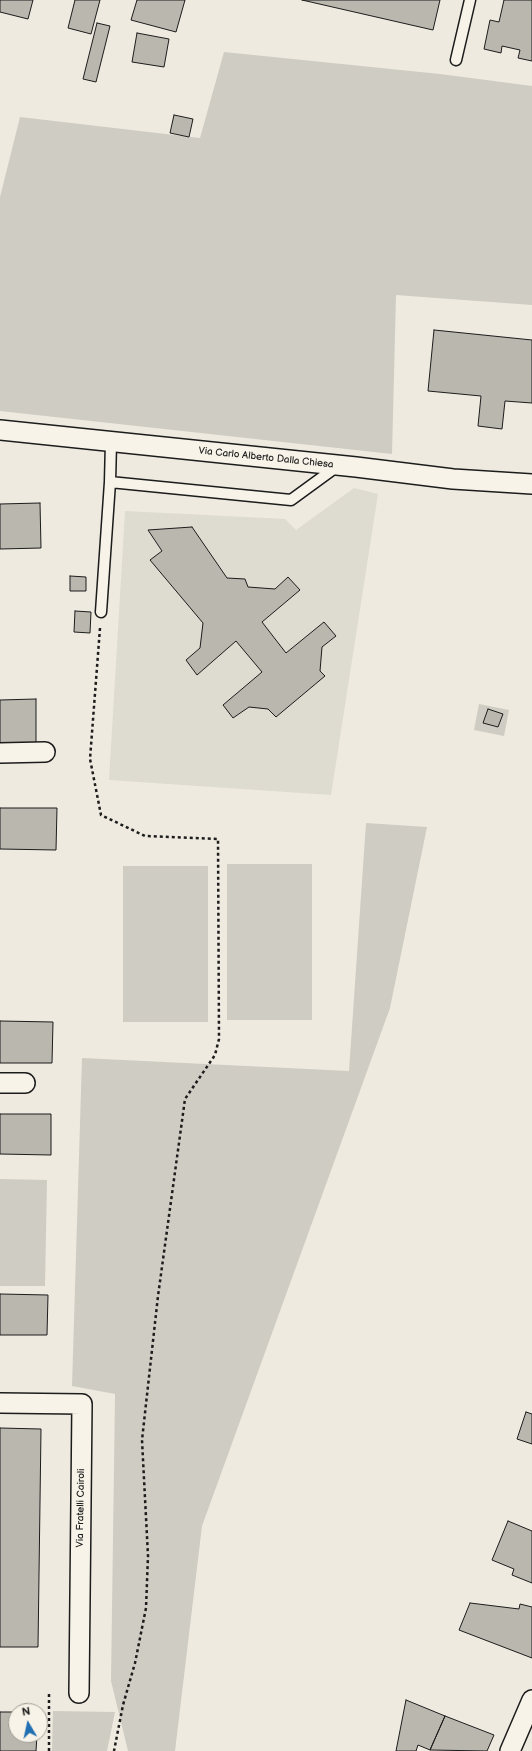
<!DOCTYPE html>
<html>
<head>
<meta charset="utf-8">
<style>
  body { margin:0 }
  #map { position:relative; width:532px; height:1751px; overflow:hidden; background:#eeeae0; font-family:"Balsamiq Sans",sans-serif }
  canvas { display:block }
  .north { position:absolute; left:8px; top:1703px; width:40px; height:40px; box-sizing:border-box; background:#f7f3e8; border:1px solid #9f9d96; border-radius:50%; rotate:351deg; font-size:11px; font-weight:700; line-height:16px; text-align:center; color:#1c1c1c }
  .north::after { content:''; display:block; margin:auto; width:14px; height:18px; background:#1f6fb2; clip-path:polygon(50% 0,100% 100%,50% 72%,0 100%) }
</style>
</head>
<body>
<div id="map">
<canvas width="532" height="1751"></canvas>
<div class="north">N</div>
</div>
<script>
const context = document.querySelector('canvas').getContext('2d');
context.lineJoin = 'round';
function fillPath(path, color) {
  context.fillStyle = color;
  context.fill(path, 'evenodd');
}
function poly(rows) {
  const path = new Path2D();
  for (const r of rows) {
    path.moveTo(r[0], r[1]);
    for (let i = 2; i < r.length; i += 2) path.lineTo(r[i], r[i + 1]);
  }
  return path;
}
function strokePath(path, color, width, dash) {
  context.strokeStyle = color;
  context.lineWidth = width;
  context.lineCap = dash ? 'butt' : 'round';
  context.setLineDash(dash || []);
  context.stroke(path);
}
function write(font, color, halo, rows, align = 'center') {
  context.font = font + ' "Balsamiq Sans",sans-serif';
  context.lineWidth = 4;
  context.setLineDash([]);
  context.textBaseline = 'middle';
  context.strokeStyle = halo;
  context.fillStyle = color;
  for (const [text, x, y, turn = 0] of rows) {
    context.save();
    context.translate(x, y);
    context.rotate((+turn || 0) * Math.PI / 180);
    context.textAlign = isNaN(turn) ? turn : align;
    if (halo) context.strokeText(text, 0, 0);
    context.fillText(text, 0, 0);
    context.restore();
  }
}
fillPath(poly([
  [354,488,378,494,331,795,109,780,125,511,285,519,296,530]
]), '#dedbd1');
fillPath(poly([
  [224,52,440,74,532,86,532,305,396,295,392,454,0,411,0,197,20,117,200,138],
  [479,704,509,710,504,736,474,730],
  [366,823,427,827,390,1008,202,1526,175,1751,128,1751,111,1681,115,1394,72,1386,82,1058,349,1071],
  [227,864,312,864,312,1020,227,1020],
  [123,866,208,866,208,1022,123,1022],
  [0,1179,47,1180,45,1286,0,1286],
  [53,1711,115,1712,107,1751,52,1751]
]), '#cfccc3');
const building = poly([
  [0,0,33,0,28,19,0,12,0,0],
  [75,0,100,0,91,34,68,28,75,0],
  [137,0,185,0,176,32,131,20,137,0],
  [302,0,440,0,433,30,302,0],
  [504,0,532,0,532,61,518,58,520,50,502,46,501,53,484,49,490,20,499,22,504,0],
  [97,23,110,26,96,82,83,79,97,23],
  [137,33,169,39,164,67,132,62,137,33],
  [174,115,193,119,189,137,170,133,174,115],
  [434,330,532,340,532,403,505,401,502,429,478,426,481,396,428,391,434,330],
  [40,503,41,548,0,549,0,504,40,503],
  [192,527,227,578,245,579,248,587,275,589,288,577,300,590,262,622,286,653,324,622,336,636,322,647,320,671,325,676,276,717,268,709,249,707,233,718,223,705,262,672,236,641,197,675,186,660,200,648,203,623,150,560,162,551,148,530,192,527],
  [70,576,86,577,86,591,70,591,70,576],
  [75,611,91,612,90,633,74,632,75,611],
  [36,699,36,744,0,745,0,700,36,699],
  [488,709,503,714,498,727,483,723,488,709],
  [0,808,57,808,56,850,0,849,0,808],
  [0,1021,53,1022,52,1063,0,1063,0,1021],
  [0,1114,51,1114,51,1155,0,1154,0,1114],
  [0,1294,48,1295,47,1335,0,1335,0,1294],
  [526,1412,532,1414,532,1444,517,1439,526,1412],
  [0,1428,41,1429,38,1647,0,1647,0,1428],
  [508,1521,532,1531,532,1583,512,1575,514,1569,492,1560,508,1521],
  [470,1603,519,1609,520,1604,532,1607,532,1658,459,1630,470,1603],
  [406,1700,445,1716,430,1750,418,1745,416,1751,396,1751,406,1700],
  [0,1712,16,1712,16,1735,37,1735,36,1751,0,1751,0,1712],
  [445,1716,494,1735,487,1751,430,1750,445,1716]
]);
fillPath(building, '#bab7af');
strokePath(building, '#1c1c1c', 1);
const service = poly([
  [456,60,470,0],
  [110,482,291,500,339,465],
  [101,612,110,482,111,442]
]);
const minor = poly([
  [0,430,356,467,453,479,532,484],
  [0,753,45,752],
  [0,1083,25,1083],
  [0,1403,82,1404,79,1693],
  [510,1751,532,1700]
]);
strokePath(service, '#1c1c1c', 13);
strokePath(minor, '#1c1c1c', 22);
strokePath(poly([
  [100,628,90,759,101,815,145,836,218,839,219,1039,215,1055,185,1099,158,1296,142,1440,148,1556,146,1608,135,1663,123,1705,114,1751],
  [49,1751,49,1692]
]), '#1c1c1c', 2.5, [3, 3]);
strokePath(service, '#f7f3e8', 10);
strokePath(minor, '#f7f3e8', 19);
write('10px', '#1c1c1c', '#f7f3e8', [
  ["Via Carlo Alberto Dalla Chiesa",266,458,6],
  ["Via Fratelli Cairoli",81,1508,-89]
]);
</script>
</body>
</html>
